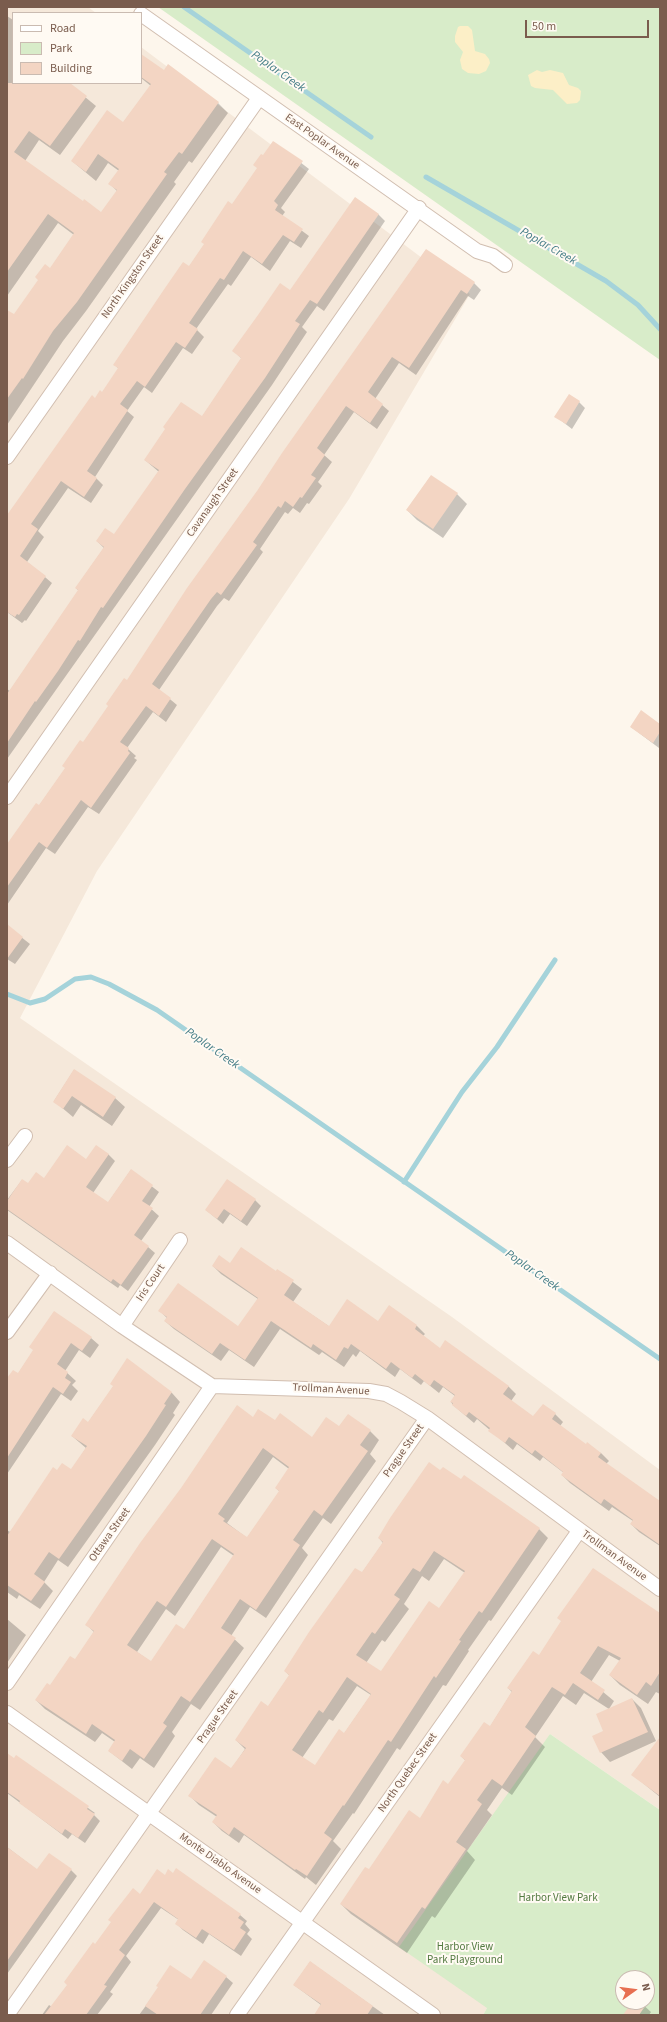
<!DOCTYPE html>
<html>
<head>
<meta charset="utf-8">
<style>
  body { margin:0 }
  #map { position:relative; width:667px; height:2022px; overflow:hidden; background:#fdf6ec; font-family:"Source Sans 3",sans-serif }
  canvas { display:block }
  .frame { position:absolute; inset:0; border:8px solid #7a5c4d; pointer-events:none }
  .legend { position:absolute; left:12px; top:12px; width:130px; height:72px; box-sizing:border-box; background:#fffaf3; border:1px solid #cabbb1; margin:0; padding:5px 7px; list-style:none; font-size:12px; color:#7a5c4d }
  .legend li { display:flex; align-items:center; gap:8px; height:20px }
  .legend b { width:20px; border:1px solid #cabbb1 }
  .north { position:absolute; left:615px; top:1970px; width:40px; height:40px; box-sizing:border-box; background:#fffaf3; border:1px solid #cabbb1; border-radius:50%; rotate:76deg; font-size:11px; font-weight:700; line-height:16px; text-align:center; color:#7a5c4d }
  .north::after { content:''; display:block; margin:auto; width:14px; height:18px; background:#e76f51; clip-path:polygon(50% 0,100% 100%,50% 72%,0 100%) }
  .scale { position:absolute; left:525px; top:20px; width:124px; height:18px; box-sizing:border-box; border:2px solid #7a5c4d; border-top:0; padding-left:5px; font-size:12px; line-height:14px; white-space:nowrap; color:#7a5c4d; -webkit-text-stroke:3px #fffaf3; paint-order:stroke }
</style>
</head>
<body>
<div id="map">
<canvas width="667" height="2022"></canvas>
<div class="frame"></div>
<ul class="legend">
<li><b style="height:5px;background:#fff"></b>Road</li>
<li><b style="height:11px;background:#d8ecc9"></b>Park</li>
<li><b style="height:11px;background:#f3d5c3"></b>Building</li>
</ul>
<div class="north">N</div>
<div class="scale">50 m</div>
</div>
<script>
const context = document.querySelector('canvas').getContext('2d');
context.lineJoin = 'round';
function fillPath(path, color) {
  context.fillStyle = color;
  context.fill(path, 'evenodd');
}
function poly(rows) {
  const path = new Path2D();
  for (const r of rows) {
    path.moveTo(r[0], r[1]);
    for (let i = 2; i < r.length; i += 2) path.lineTo(r[i], r[i + 1]);
  }
  return path;
}
function strokePath(path, color, width, dash) {
  context.strokeStyle = color;
  context.lineWidth = width;
  context.lineCap = dash ? 'butt' : 'round';
  context.setLineDash(dash || []);
  context.stroke(path);
}
function write(font, color, halo, rows, align = 'center') {
  context.font = font + ' "Source Sans 3",sans-serif';
  context.lineWidth = 4;
  context.setLineDash([]);
  context.textBaseline = 'middle';
  context.strokeStyle = halo;
  context.fillStyle = color;
  for (const [text, x, y, turn = 0] of rows) {
    context.save();
    context.translate(x, y);
    context.rotate((+turn || 0) * Math.PI / 180);
    context.textAlign = isNaN(turn) ? turn : align;
    if (halo) context.strokeText(text, 0, 0);
    context.fillText(text, 0, 0);
    context.restore();
  }
}
fillPath(poly([
  [7,7,88,7,96,13,13,13,13,83,141,83,141,47,470,294,349,499,97,871,20,1018,452,1317,660,1470,660,1810,550,1734,487,2008,483,2015,7,2015]
]), '#f5e8da');
fillPath(poly([
  [158,7,660,7,660,360],
  [550,1734,660,1810,660,2015,483,2015,487,2008,399,1947],
  [623,1978,647,1978,647,2002,623,2002]
]), '#d8ecc9');
fillPath(poly([
  [460,26,468,26,472,30,475,51,485,54,489,59,490,63,486,71,479,74,468,73,462,69,460,60,463,52,455,42,455,36,458,27],
  [537,70,542,72,550,70,563,73,569,85,578,88,581,91,580,100,577,103,567,104,553,90,535,88,531,86,528,75]
]), '#fcefc7');
fillPath(poly([
  [7,16,13,20,13,83,68,83,96,106,60,155,39,140,25,161,83,202,102,213,118,192,110,184,119,171,108,163,96,181,72,161,123,123,151,86,141,78,141,63,164,72,168,66,218,103,228,113,192,163,189,161,174,182,176,184,86,311,63,341,7,425,7,331,74,235,58,223,7,296],
  [274,142,309,169,281,208,285,212,282,216,309,236,301,248,290,241,270,271,251,257,231,286,228,284,196,329,204,337,192,354,183,348,152,393,144,387,127,411,134,417,95,477,103,485,91,503,68,488,38,531,44,537,27,562,52,583,26,621,25,620,22,623,7,612,7,516,95,399,102,393,119,369,115,365,189,267,258,169],
  [378,214,385,221,324,311,317,306,302,327,307,332,272,385,7,759,7,689,10,691,79,591,76,588,104,548,97,541,115,536,159,472,145,460,202,417,242,359,234,351,290,291],
  [426,250,474,283,481,290,474,300,468,296,416,375,399,363,375,399,389,411,377,429,354,412,324,455,332,462,318,482,322,486,309,504,307,503,300,513,293,508,288,514,285,512,260,549,263,552,229,601,224,598,217,606,159,690,177,705,166,722,153,712,127,748,136,756,134,758,137,760,99,814,88,807,55,854,46,848,7,905,7,847,39,806,128,681],
  [579,402,585,408,572,429,555,416],
  [431,476,457,494,467,504,443,538,417,520,407,510],
  [660,725,659,748,631,727],
  [7,926,30,944,15,964,7,959],
  [74,1070,115,1098,125,1107,112,1126,81,1105,73,1117,54,1101],
  [108,1154,115,1161,93,1193,108,1203,131,1170,159,1192,149,1207,159,1216,141,1241,155,1253,128,1291,120,1285,118,1288,7,1210,7,1200,22,1180,28,1185,45,1180,87,1160],
  [255,1200,261,1206,247,1226,230,1214,223,1224,206,1210],
  [230,1264,276,1272,277,1270,302,1289,293,1302,330,1327,379,1322,389,1307,417,1326,425,1334,423,1336,440,1349,508,1386,516,1394,511,1401,533,1417,555,1414,563,1422,560,1426,586,1446,601,1453,609,1461,606,1464,660,1502,660,1546,639,1532,631,1524,633,1521,612,1507,609,1511,570,1483,562,1475,564,1473,543,1457,540,1461,517,1444,513,1450,477,1419,474,1423,453,1405,451,1402,455,1396,443,1387,439,1393,424,1381,421,1385,400,1369,395,1377,360,1351,356,1357,353,1354,344,1367,322,1352,319,1355,280,1329,254,1367,229,1350,221,1361,174,1329,165,1321,167,1318,160,1311,239,1328,258,1299,221,1274,213,1266],
  [91,1338,99,1345,90,1358,79,1350,65,1371,76,1381,72,1385,78,1391,71,1401,61,1394,7,1474,7,1380,18,1374,34,1350],
  [127,1360,172,1393,180,1402,173,1413,175,1415,155,1445,68,1567,58,1560,44,1582,53,1591,40,1609,19,1595,17,1599,7,1592,7,1530,10,1532,57,1471,72,1470,86,1448,72,1436,88,1423,114,1386],
  [348,1415,370,1431,379,1440,370,1454,376,1461,331,1524,323,1518,302,1548,308,1555,266,1618,250,1607,231,1636,244,1648,200,1710,191,1704,172,1732,175,1736,154,1768,140,1758,132,1769,109,1751,115,1742,102,1733,95,1742,45,1709,36,1700,75,1661,94,1632,87,1625,253,1418,275,1422,313,1438,339,1428],
  [273,1457,289,1469,276,1488,280,1492,247,1538,227,1523],
  [221,1547,234,1556,184,1630,151,1662,137,1652,166,1609,175,1616],
  [539,1529,548,1538,491,1621,489,1620,468,1650,469,1651,446,1686,443,1685,400,1750,397,1748,354,1814,353,1813,333,1841,341,1849,316,1885,306,1877,305,1879,244,1835,239,1843,222,1831,213,1822,217,1817,199,1805,190,1796,231,1770,245,1749,236,1740,268,1707,290,1676,285,1671,362,1573,383,1543,379,1538],
  [444,1559,465,1573,440,1610,381,1673,366,1663,382,1640,385,1642,409,1609,404,1604,422,1576,429,1581],
  [357,1686,371,1695,344,1734,315,1766,302,1758,329,1719,333,1721],
  [660,1616,660,1694,656,1692,648,1704,620,1685,610,1675,620,1661,609,1655,591,1682,614,1701,609,1709,584,1693,576,1705,563,1696,535,1737,545,1747,512,1795,502,1788,487,1810,492,1815,467,1851,475,1860,435,1918,432,1916,407,1953,351,1914,341,1904,369,1871,420,1819,449,1785,466,1761,461,1756,490,1727,512,1692,508,1688,539,1656],
  [7,1619,26,1635,7,1663],
  [632,1699,641,1708,656,1741,610,1762,601,1752,605,1731],
  [660,1750,660,1797,633,1775],
  [7,1754,14,1760,17,1757,95,1813,93,1814,100,1821,85,1843,72,1834,68,1839,7,1793],
  [7,1847,37,1870,71,1870,77,1876,7,1974],
  [165,1876,240,1915,247,1921,245,1924,250,1930,247,1934,252,1939,241,1956,209,1934,203,1944,183,1930,176,1923,179,1920,161,1908,126,1956,131,1962,110,1992,113,1994,97,2015,42,2015,49,2005,52,2007,96,1945,141,1895],
  [310,1962,385,2015,315,2015,321,2005,294,1985],
  [226,1977,233,1983,211,2015,139,2015,159,1988,191,1981],
  [633,2002,640,2002,651,2012,649,2015,624,2015]
]), '#0003');
strokePath(poly([
  [184,7,371,137],
  [426,177,606,281,638,305,660,329],
  [7,994,30,1003,45,999,75,979,91,977,109,984,157,1010,660,1359],
  [404,1182,462,1092,497,1047,555,960]
]), '#a5d3da', 5);
fillPath(poly([
  [141,54,164,70,168,64,219,102,182,154,179,152,164,172,167,174,77,302,53,331,23,379,22,378,7,399,7,310,14,314,38,280,35,277,45,264,50,268,74,233,48,214,7,272,7,83,70,83,87,96,50,146,29,131,14,152,83,201,84,199,101,212,117,190,108,184,119,169,98,154,86,172,71,161,107,110,123,122,151,84,141,77],
  [273,141,303,161,274,201,278,205,275,210,303,229,294,242,283,235,262,264,243,251,224,280,220,278,189,323,198,329,185,348,176,342,145,387,137,381,120,404,128,410,87,471,97,478,84,497,61,481,31,524,38,529,20,556,46,576,19,615,17,614,15,617,7,612,7,515,92,395,95,398,100,390,102,392,118,368,113,365,165,288,183,262,189,266,204,244,201,242,228,201,232,204,257,168,253,165,261,154,263,155],
  [355,197,379,214,368,230,317,304,310,300,295,321,300,324,265,378,185,489,103,608,101,607,80,641,78,640,58,671,36,702,35,701,7,743,7,694,78,590,75,588,104,547,96,541,105,528,114,534,159,470,144,460,165,429,163,427,181,402,202,416,241,358,232,351,258,315,280,283,290,290],
  [426,249,475,282,467,294,461,290,409,368,392,357,368,392,383,404,370,423,346,406,317,448,325,455,311,475,316,478,302,498,300,497,293,507,285,501,281,508,278,506,253,542,257,545,221,595,217,592,211,599,152,684,171,698,159,716,146,706,120,742,129,748,128,751,130,753,91,808,81,800,47,848,39,842,7,887,7,844,36,803,39,805,65,768,62,766,80,740,83,742,108,706,106,704,124,678,127,680,187,588,257,491,282,453],
  [569,394,580,401,566,424,554,417],
  [431,475,458,493,433,529,406,510],
  [641,710,660,724,660,732,653,743,630,727],
  [7,924,23,937,7,959],
  [74,1069,116,1097,103,1117,72,1096,63,1109,53,1102],
  [67,1145,86,1159,96,1145,109,1154,86,1187,108,1202,131,1169,153,1185,142,1201,153,1208,134,1235,149,1246,121,1285,113,1279,111,1282,7,1209,7,1201,22,1179,28,1183,36,1172,44,1178],
  [227,1179,256,1199,241,1221,224,1209,217,1219,205,1210],
  [241,1247,276,1271,277,1269,294,1280,284,1295,329,1326,347,1299,378,1321,389,1305,417,1325,415,1329,440,1348,445,1340,509,1386,503,1394,533,1416,543,1404,556,1413,552,1419,586,1444,587,1442,601,1453,598,1457,660,1501,660,1545,630,1524,633,1520,604,1499,601,1504,561,1475,563,1472,535,1450,532,1454,509,1437,505,1443,488,1431,490,1428,469,1412,466,1416,452,1405,453,1403,450,1402,455,1395,434,1380,430,1386,415,1374,412,1378,391,1362,386,1369,351,1344,348,1349,344,1347,336,1360,313,1344,311,1348,271,1321,245,1360,220,1343,212,1354,164,1321,167,1317,158,1311,178,1283,238,1326,258,1298,212,1266,219,1255,230,1263],
  [54,1311,92,1337,82,1351,71,1343,57,1364,68,1372,65,1378,71,1382,63,1394,53,1387,7,1458,7,1378,13,1370,18,1373,33,1350,29,1347],
  [127,1358,172,1392,164,1404,166,1405,146,1436,59,1559,49,1552,34,1574,45,1582,31,1601,7,1585,7,1536,53,1467,57,1470,62,1463,71,1469,87,1446,71,1436,83,1418,88,1422,113,1386,110,1384],
  [237,1405,253,1417,258,1409,275,1420,280,1413,312,1437,326,1417,339,1426,348,1414,371,1430,360,1445,368,1451,322,1516,314,1510,293,1540,300,1545,256,1610,240,1599,221,1628,236,1638,190,1702,181,1696,163,1723,167,1726,144,1759,130,1749,122,1761,108,1751,115,1740,92,1724,86,1734,35,1700,47,1683,50,1685,70,1656,75,1659,94,1631,85,1625,140,1543,181,1488],
  [263,1448,289,1467,275,1488,279,1491,247,1537,223,1521,225,1519,218,1514],
  [212,1539,234,1554,184,1629,176,1624,151,1661,127,1645,157,1601,166,1607],
  [429,1462,440,1470,443,1467,461,1479,464,1475,540,1528,482,1613,479,1611,459,1640,461,1641,436,1678,434,1676,391,1742,388,1740,344,1806,343,1805,324,1833,332,1839,307,1876,296,1869,295,1870,234,1827,229,1835,212,1822,217,1815,188,1796,215,1757,231,1768,246,1748,235,1740,261,1701,268,1706,289,1675,284,1671,309,1632,355,1568,362,1572,383,1542,378,1538,390,1518],
  [434,1551,465,1571,439,1608,429,1601,381,1671,356,1655,372,1632,375,1634,400,1599,394,1595,413,1568,420,1572],
  [347,1677,371,1694,344,1733,339,1729,315,1765,292,1750,319,1710,323,1713],
  [593,1568,660,1613,660,1672,651,1686,646,1682,637,1695,609,1675,621,1658,598,1646,580,1673,605,1690,598,1700,573,1683,565,1695,552,1687,525,1727,536,1736,502,1786,492,1779,477,1800,482,1804,456,1842,466,1849,425,1909,422,1907,397,1943,340,1904,365,1867,369,1869,409,1810,420,1818,443,1780,448,1784,465,1760,460,1756,484,1722,490,1726,512,1691,507,1688,533,1651,539,1655,561,1621,557,1618],
  [632,1698,648,1732,600,1753,592,1736,603,1731,596,1714],
  [660,1737,660,1796,631,1775],
  [7,1753,14,1758,16,1755,89,1806,87,1809,95,1814,78,1838,65,1829,62,1834,19,1803,20,1801,7,1792],
  [7,1847,37,1869,49,1853,72,1869,7,1961],
  [176,1868,241,1914,238,1918,244,1922,240,1928,246,1932,234,1950,202,1929,196,1938,175,1924,178,1919,154,1902,119,1950,125,1955,104,1985,107,1986,86,2015,44,2015,67,1985,64,1982,93,1942,95,1944,111,1922,108,1920,133,1888,140,1894,157,1869,165,1875,168,1869,173,1873],
  [204,1960,227,1976,200,2015,158,2015,145,2006,158,1987,156,1986,170,1965,191,1979],
  [310,1961,373,2006,367,2015,314,2015,321,2004,293,1985],
  [632,2002,648,2002,639,2015,623,2015]
]), '#f3d5c3');
const minor = poly([
  [141,14,477,251,493,256,505,265],
  [7,457,259,98],
  [7,797,419,208],
  [7,1160,25,1136],
  [7,1243,122,1326,212,1386,369,1391,386,1394,401,1402,427,1418,660,1589],
  [122,1326,180,1240],
  [7,1332,50,1273],
  [7,1683,212,1386],
  [7,1713,433,2015],
  [7,2015,427,1418],
  [237,2015,579,1531]
]);
strokePath(minor, '#d1beb0', 16);
strokePath(minor, '#fff', 14);
write('11px', '#7a5c4d', '#fffaf3', [
  ["East Poplar Avenue",322,142,35],
  ["North Kingston Street",133,277,-55],
  ["Cavanaugh Street",213,503,-55],
  ["Iris Court",151,1283,-56],
  ["Trollman Avenue",331,1390,3],
  ["Prague Street",404,1451,-55],
  ["Ottawa Street",110,1535,-55],
  ["Trollman Avenue",614,1556,36],
  ["Prague Street",218,1717,-55],
  ["North Quebec Street",408,1773,-55],
  ["Monte Diablo Avenue",220,1864,35]
]);
write('11px', '#537a41', '#fffaf3', [
  ["Harbor View Park",558,1899],
  ["Harbor View",465,1948],
  ["Park Playground",465,1961]
]);
write('italic 12px', '#437c86', '#fffaf3', [
  ["Poplar Creek",278,72,35],
  ["Poplar Creek",548,247,30],
  ["Poplar Creek",212,1049,35],
  ["Poplar Creek",532,1271,35]
]);
</script>
</body>
</html>
